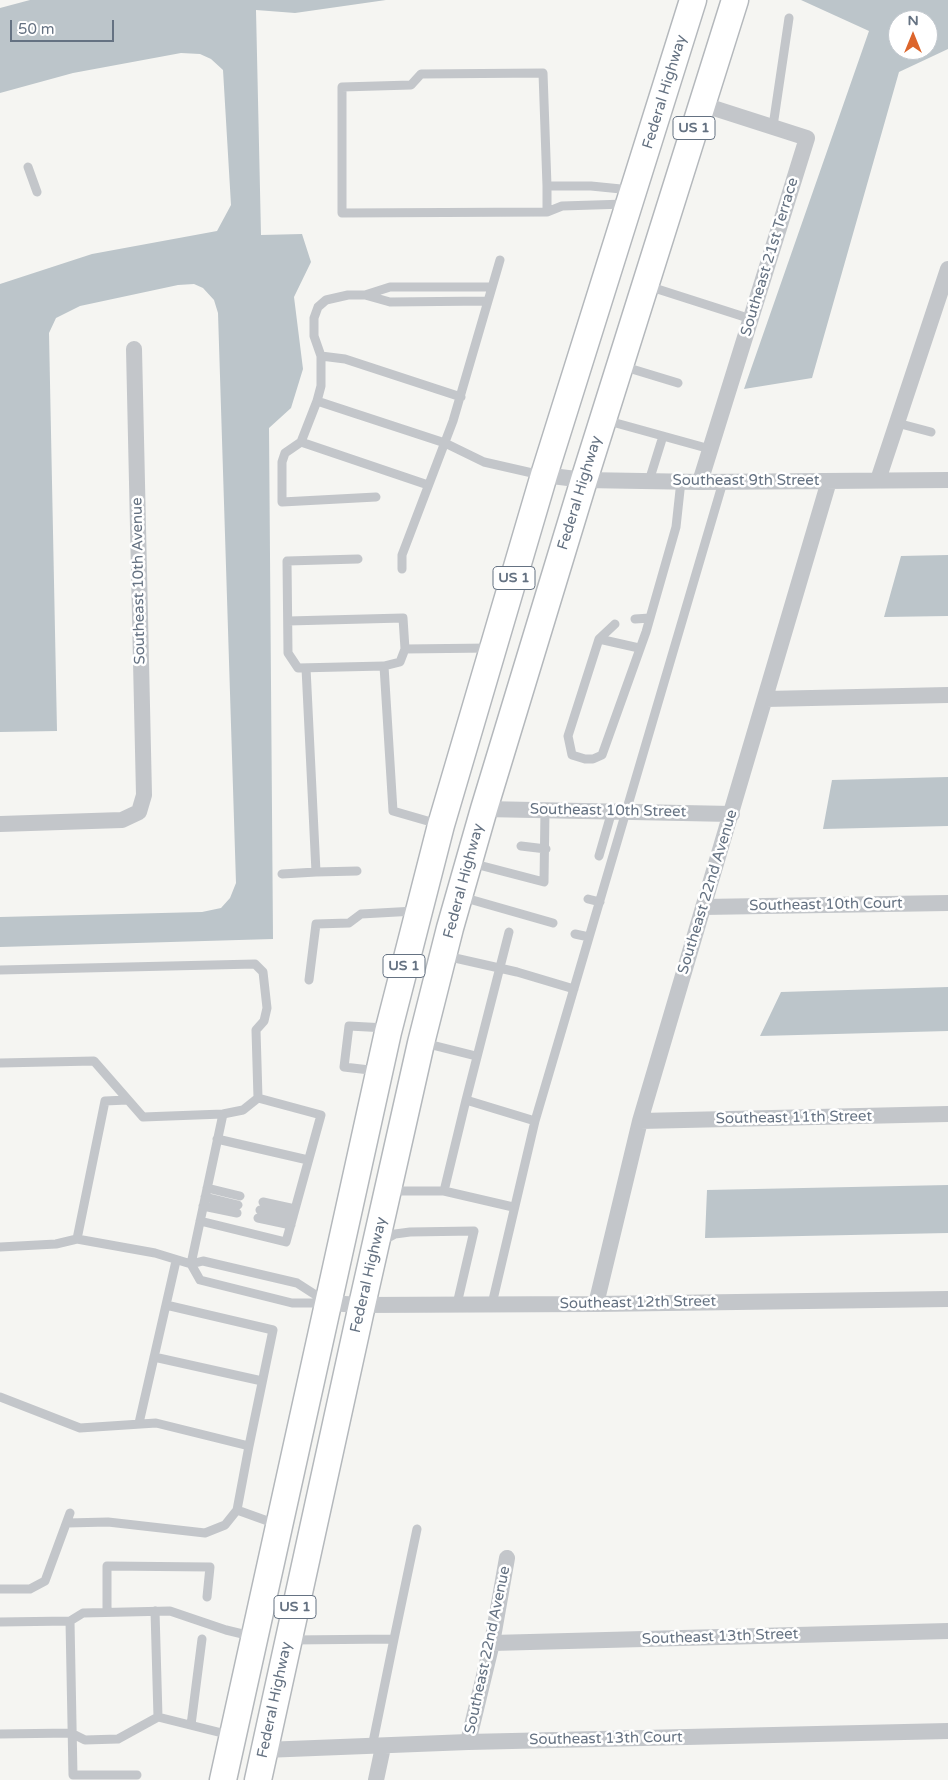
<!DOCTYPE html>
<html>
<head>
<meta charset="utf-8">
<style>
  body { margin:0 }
  #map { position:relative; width:948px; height:1780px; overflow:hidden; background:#f5f5f2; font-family:"Varela Round",sans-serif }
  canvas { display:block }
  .north { position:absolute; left:888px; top:10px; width:50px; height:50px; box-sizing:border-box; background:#fff; border:1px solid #c1c7cd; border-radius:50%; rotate:0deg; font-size:14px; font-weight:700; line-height:20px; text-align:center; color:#657282 }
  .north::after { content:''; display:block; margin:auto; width:18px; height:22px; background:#dc652c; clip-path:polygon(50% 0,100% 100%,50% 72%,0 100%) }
  .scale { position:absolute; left:10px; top:20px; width:104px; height:22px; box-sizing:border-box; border:2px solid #657282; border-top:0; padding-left:6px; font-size:15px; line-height:18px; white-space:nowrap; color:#657282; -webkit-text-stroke:4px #fff; paint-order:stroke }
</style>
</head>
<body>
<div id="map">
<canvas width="948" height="1780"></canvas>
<div class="north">N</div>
<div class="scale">50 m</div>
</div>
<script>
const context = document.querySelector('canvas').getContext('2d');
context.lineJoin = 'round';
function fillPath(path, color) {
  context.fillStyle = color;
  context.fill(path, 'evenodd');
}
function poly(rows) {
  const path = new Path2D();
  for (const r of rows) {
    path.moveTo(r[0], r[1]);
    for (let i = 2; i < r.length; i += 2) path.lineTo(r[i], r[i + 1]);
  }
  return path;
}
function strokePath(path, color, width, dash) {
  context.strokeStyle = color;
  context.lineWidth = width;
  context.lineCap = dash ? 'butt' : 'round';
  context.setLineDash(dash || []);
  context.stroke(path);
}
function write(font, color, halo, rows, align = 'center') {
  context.font = font + ' "Varela Round",sans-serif';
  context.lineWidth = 5;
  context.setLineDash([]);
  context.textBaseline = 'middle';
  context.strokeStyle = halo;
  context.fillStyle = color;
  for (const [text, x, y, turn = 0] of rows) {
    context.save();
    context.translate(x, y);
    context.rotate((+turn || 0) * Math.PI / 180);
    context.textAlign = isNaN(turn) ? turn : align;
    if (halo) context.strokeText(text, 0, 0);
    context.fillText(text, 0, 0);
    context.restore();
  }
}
fillPath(poly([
  [30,0,386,0,295,13,256,10,261,235,302,234,311,262,294,297,303,369,291,408,269,428,273,939,0,947,0,917,202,912,221,908,230,898,236,883,218,313,214,300,203,288,194,284,178,285,80,306,56,318,49,333,57,731,0,732,0,284,92,254,217,231,231,205,223,70,211,59,200,54,181,53,73,73,0,93,0,8],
  [801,0,948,0,948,49,899,72,812,378,744,389,869,31],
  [898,20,928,20,928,50,898,50],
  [948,555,948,616,884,617,901,556],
  [948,777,948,826,823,829,832,780],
  [948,987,948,1031,760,1036,781,992],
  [948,1185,948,1233,705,1238,707,1190]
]), '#bcc5ca');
const primary = poly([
  [223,1780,388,1032,441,825,544,475,693,0],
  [258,1780,362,1305,421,1043,450,928,484,809,584,480,735,0]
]);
strokePath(primary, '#b4b8bc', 29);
strokePath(poly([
  [773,126,789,18],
  [28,167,37,192],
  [547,186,547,212],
  [626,204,562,206,547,212,342,213,342,87,411,85,421,74,543,73,547,186,591,186,631,190],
  [648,286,751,319],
  [365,295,390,287,492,287],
  [321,356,321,386,317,401,301,442,285,453,282,462,282,502,376,497],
  [622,366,678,383],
  [461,397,345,359,321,356,314,336,314,318,318,307,326,300,348,295,365,295,390,302,488,301],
  [317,401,445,443,484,462,541,475],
  [605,420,710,449],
  [897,423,931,432],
  [301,442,428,485],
  [649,481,663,436],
  [358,559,287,561,288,653,298,668,384,666],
  [402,569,402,555,453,421,500,260],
  [635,619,650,618],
  [288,621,403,618,405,649],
  [615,624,599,639,568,736,572,755,585,759,593,759,602,755,646,632,676,527,681,481],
  [599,639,639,648],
  [306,668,316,872,357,871],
  [438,824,393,811,384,666,400,662,405,649,490,648],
  [521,846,546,849],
  [599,856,612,811],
  [471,863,544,882,545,810],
  [282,874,316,872],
  [462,897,553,923],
  [588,899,600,902],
  [575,934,589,937],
  [446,956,517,972,574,989],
  [0,970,255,964,263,972,267,1008,264,1021,256,1030,258,1098,243,1110,223,1114,143,1117,94,1061,0,1063],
  [309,980,316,924,349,923,361,914,415,911],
  [424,1043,476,1056],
  [378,1071,344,1067,349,1026,386,1028],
  [127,1100,105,1101,77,1239,155,1253,191,1264,203,1261,297,1283,325,1301],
  [466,1100,509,932],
  [223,1114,191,1264,200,1280,292,1303,325,1303],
  [217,1139,308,1160],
  [207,1188,240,1196],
  [390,1191,444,1191,513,1207],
  [444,1191,466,1100,535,1121],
  [205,1197,238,1205],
  [263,1202,295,1209],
  [203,1206,237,1213],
  [260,1210,293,1217],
  [258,1218,291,1225],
  [200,1221,286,1242,321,1115,258,1098],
  [382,1241,395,1234,410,1232,474,1231,457,1304],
  [0,1247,56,1244,77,1239],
  [492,1304,535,1121,723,482],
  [166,1305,273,1330,249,1446],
  [154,1357,262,1381],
  [0,1397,80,1428,156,1423,249,1446,237,1510,276,1524],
  [139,1423,176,1261],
  [67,1523,108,1522,205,1533,225,1525,237,1510],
  [0,1589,30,1589,45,1581,70,1513],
  [155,1611,158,1717],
  [107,1612,107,1566,210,1567,207,1597],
  [0,1622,70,1621],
  [394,1639,417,1529],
  [291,1640,394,1639,372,1747],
  [191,1725,202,1639],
  [0,1734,71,1733,85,1740,118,1739,158,1717,230,1735],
  [137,1775,73,1775,70,1621,83,1613,170,1611,226,1630,251,1636]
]), '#c3c6ca', 9);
strokePath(poly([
  [544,475,584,480,700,482,948,480],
  [878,480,948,269],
  [700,482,807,138,701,104],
  [766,699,948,695],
  [484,809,732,814],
  [0,824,122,820,139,812,144,795,134,349],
  [703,907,948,903],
  [640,1121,948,1114],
  [327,1303,362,1305,596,1304,948,1299],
  [596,1304,640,1121,829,481],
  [492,1643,948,1631],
  [468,1742,492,1643,507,1558],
  [264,1750,468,1742,948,1731],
  [376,1780,383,1747]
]), '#c3c6ca', 16);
strokePath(primary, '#fff', 26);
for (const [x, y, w] of [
  [694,128,42],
  [514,578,42],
  [404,966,42],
  [295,1607,42]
]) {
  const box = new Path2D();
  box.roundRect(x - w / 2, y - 11.5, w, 23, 4);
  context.fillStyle = '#fff';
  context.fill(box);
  strokePath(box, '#657282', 1);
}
write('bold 14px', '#657282', null, [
  ["US 1",694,128],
  ["US 1",514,578],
  ["US 1",404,966],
  ["US 1",295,1607]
]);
write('15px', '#657282', '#fff', [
  ["Federal Highway",665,92,-73],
  ["Southeast 21st Terrace",770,257,-73],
  ["Southeast 9th Street",746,481],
  ["Federal Highway",580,493,-73],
  ["Southeast 10th Avenue",139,581,-91],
  ["Southeast 10th Street",608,811,1],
  ["Federal Highway",464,881,-75],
  ["Southeast 22nd Avenue",708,892,-73],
  ["Southeast 10th Court",826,905,-1],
  ["Southeast 11th Street",794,1118,-1],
  ["Federal Highway",369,1275,-77],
  ["Southeast 12th Street",638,1303,-1],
  ["Southeast 13th Street",720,1637,-2],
  ["Southeast 22nd Avenue",488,1650,-78],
  ["Federal Highway",275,1700,-78],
  ["Southeast 13th Court",606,1739,-1]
]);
</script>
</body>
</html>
